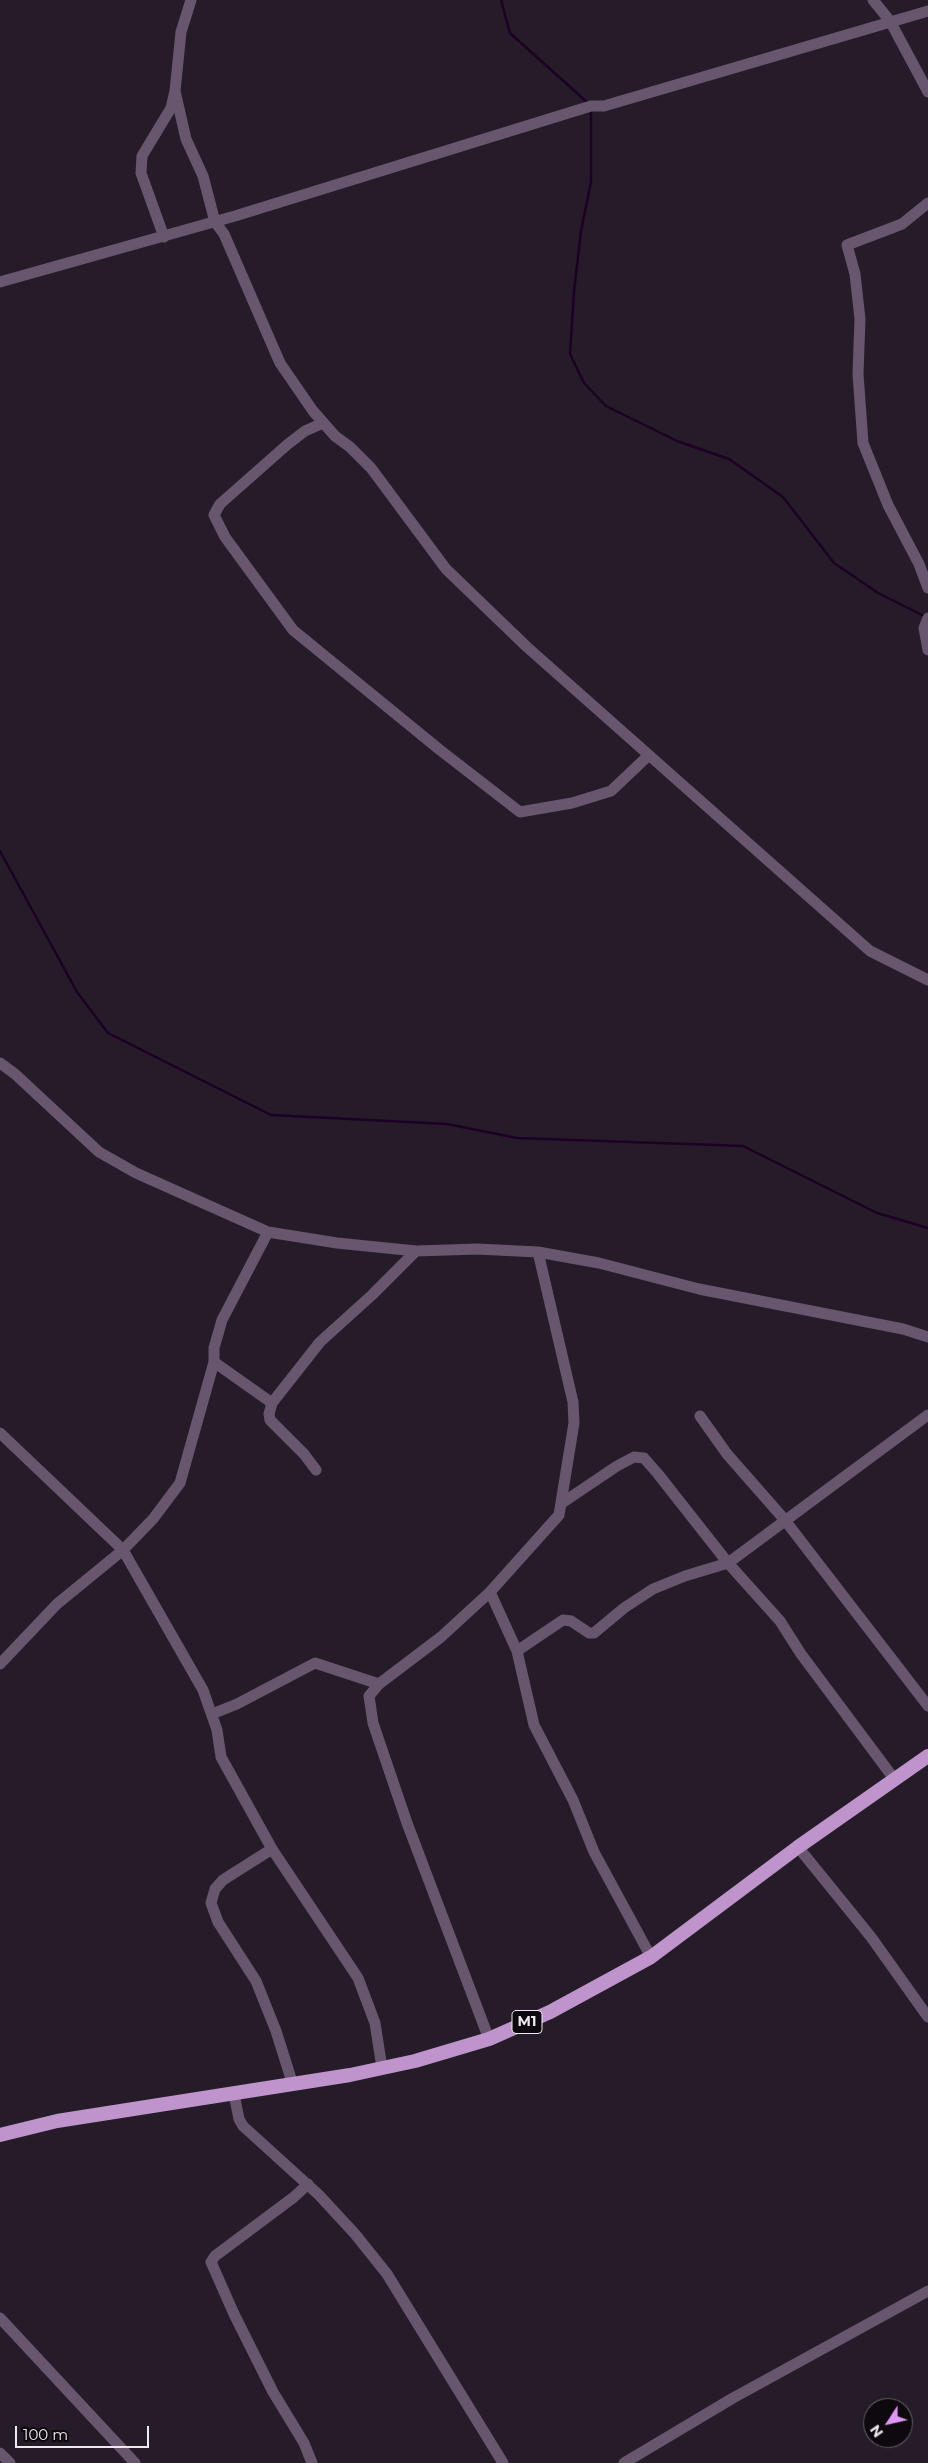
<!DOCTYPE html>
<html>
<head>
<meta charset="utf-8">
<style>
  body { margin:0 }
  #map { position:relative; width:928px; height:2463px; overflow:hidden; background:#261c29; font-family:Montserrat,sans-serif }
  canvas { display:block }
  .north { position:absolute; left:863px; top:2398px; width:50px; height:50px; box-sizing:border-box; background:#0d090e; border:1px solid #686369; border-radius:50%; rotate:235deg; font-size:14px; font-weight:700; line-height:20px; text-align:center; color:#f0e9f2 }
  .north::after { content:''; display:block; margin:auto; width:18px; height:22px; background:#de98f2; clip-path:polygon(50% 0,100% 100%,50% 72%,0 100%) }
  .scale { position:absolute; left:15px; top:2426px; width:134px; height:22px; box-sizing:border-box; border:2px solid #f0e9f2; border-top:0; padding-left:6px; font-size:15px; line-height:18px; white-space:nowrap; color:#f0e9f2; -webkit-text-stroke:4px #0d090e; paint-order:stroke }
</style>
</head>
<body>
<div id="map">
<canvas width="928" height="2463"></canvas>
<div class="north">N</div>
<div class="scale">100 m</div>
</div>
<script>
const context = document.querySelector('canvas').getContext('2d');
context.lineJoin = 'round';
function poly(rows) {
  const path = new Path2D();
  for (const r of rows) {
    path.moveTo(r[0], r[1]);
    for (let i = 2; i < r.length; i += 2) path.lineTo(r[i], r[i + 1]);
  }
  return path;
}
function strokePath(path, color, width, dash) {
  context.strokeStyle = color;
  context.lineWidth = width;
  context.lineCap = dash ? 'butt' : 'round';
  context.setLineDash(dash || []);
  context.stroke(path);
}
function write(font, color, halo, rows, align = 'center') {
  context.font = font + ' Montserrat,sans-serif';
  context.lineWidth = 5;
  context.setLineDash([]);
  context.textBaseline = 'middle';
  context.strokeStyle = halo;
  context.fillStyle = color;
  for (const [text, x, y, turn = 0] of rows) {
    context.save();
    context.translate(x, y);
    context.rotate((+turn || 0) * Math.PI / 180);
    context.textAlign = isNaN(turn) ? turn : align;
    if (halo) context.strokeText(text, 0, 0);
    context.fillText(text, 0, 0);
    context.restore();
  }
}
strokePath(poly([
  [501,0,510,33,589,104],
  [591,111,591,182,581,231,574,291,570,354,584,383,606,406,677,441,729,459,783,497,834,563,878,593,924,616],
  [0,851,77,992,108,1033,271,1115,447,1124,517,1138,743,1146,877,1213,928,1228]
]), '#1d0125', 2.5);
strokePath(poly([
  [873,0,890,21,928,92],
  [175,91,186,139,203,176,215,222,224,234,280,363,313,411,335,436,350,447,371,468,446,569,527,647,870,951,928,980],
  [928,203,902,224,847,245,855,274,860,319,858,374,863,443,888,505,919,564,928,588],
  [164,237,141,173,142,156,171,108,175,91,181,32,191,0],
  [0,282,235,216,591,106,604,106,928,11],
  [323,423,305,431,288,444,220,504,214,515,225,537,293,630,440,750,520,812,572,803,611,791,649,755],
  [928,618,924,628,928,650],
  [0,1063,15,1074,99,1152,136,1173,268,1232],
  [214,1362,272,1403,320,1342,372,1295,416,1251],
  [272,1403,269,1414,270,1420,304,1454,316,1470],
  [700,1416,727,1454,784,1519,928,1706],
  [0,1433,123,1550,203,1690,217,1730,221,1757,272,1849,223,1880,215,1889,211,1903,218,1922,256,1981,276,2031,293,2085],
  [562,1503,617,1466,634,1457,644,1458,658,1474,728,1563,780,1621,801,1654,895,1780],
  [490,1592,517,1651,534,1725,573,1800,594,1852,651,1957],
  [517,1651,563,1620,571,1621,589,1633,594,1633,624,1608,653,1589,685,1576,728,1563,928,1415],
  [0,1664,57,1604,123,1550,153,1519,180,1483,214,1362,214,1348,222,1320,268,1232,337,1243,416,1251,477,1249,538,1252,599,1263,699,1289,903,1329,928,1337],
  [379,1684,441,1637,490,1592,559,1515,574,1423,573,1402,538,1252],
  [212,1714,237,1704,315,1663,379,1684,369,1696,373,1723,407,1823,489,2039],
  [798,1847,871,1937,928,2017],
  [272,1849,358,1978,375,2023,382,2068],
  [234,2094,239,2119,243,2126,319,2195,355,2234,387,2274,503,2463],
  [308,2184,294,2197,215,2256,211,2262,234,2314,273,2392,304,2443,312,2463],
  [0,2318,135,2463],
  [0,2453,10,2463],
  [624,2463,733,2398,928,2291]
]), '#68566e', 11);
strokePath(poly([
  [0,2135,57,2121,350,2075,415,2061,489,2039,550,2012,651,1957,798,1847,928,1756]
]), '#bf94cc', 14);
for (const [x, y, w] of [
  [527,2022,30]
]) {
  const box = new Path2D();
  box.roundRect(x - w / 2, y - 11.5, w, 23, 4);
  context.fillStyle = '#0d090e';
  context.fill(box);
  strokePath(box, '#f0e9f2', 1);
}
write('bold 14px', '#f0e9f2', null, [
  ["M1",527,2022]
]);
</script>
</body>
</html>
